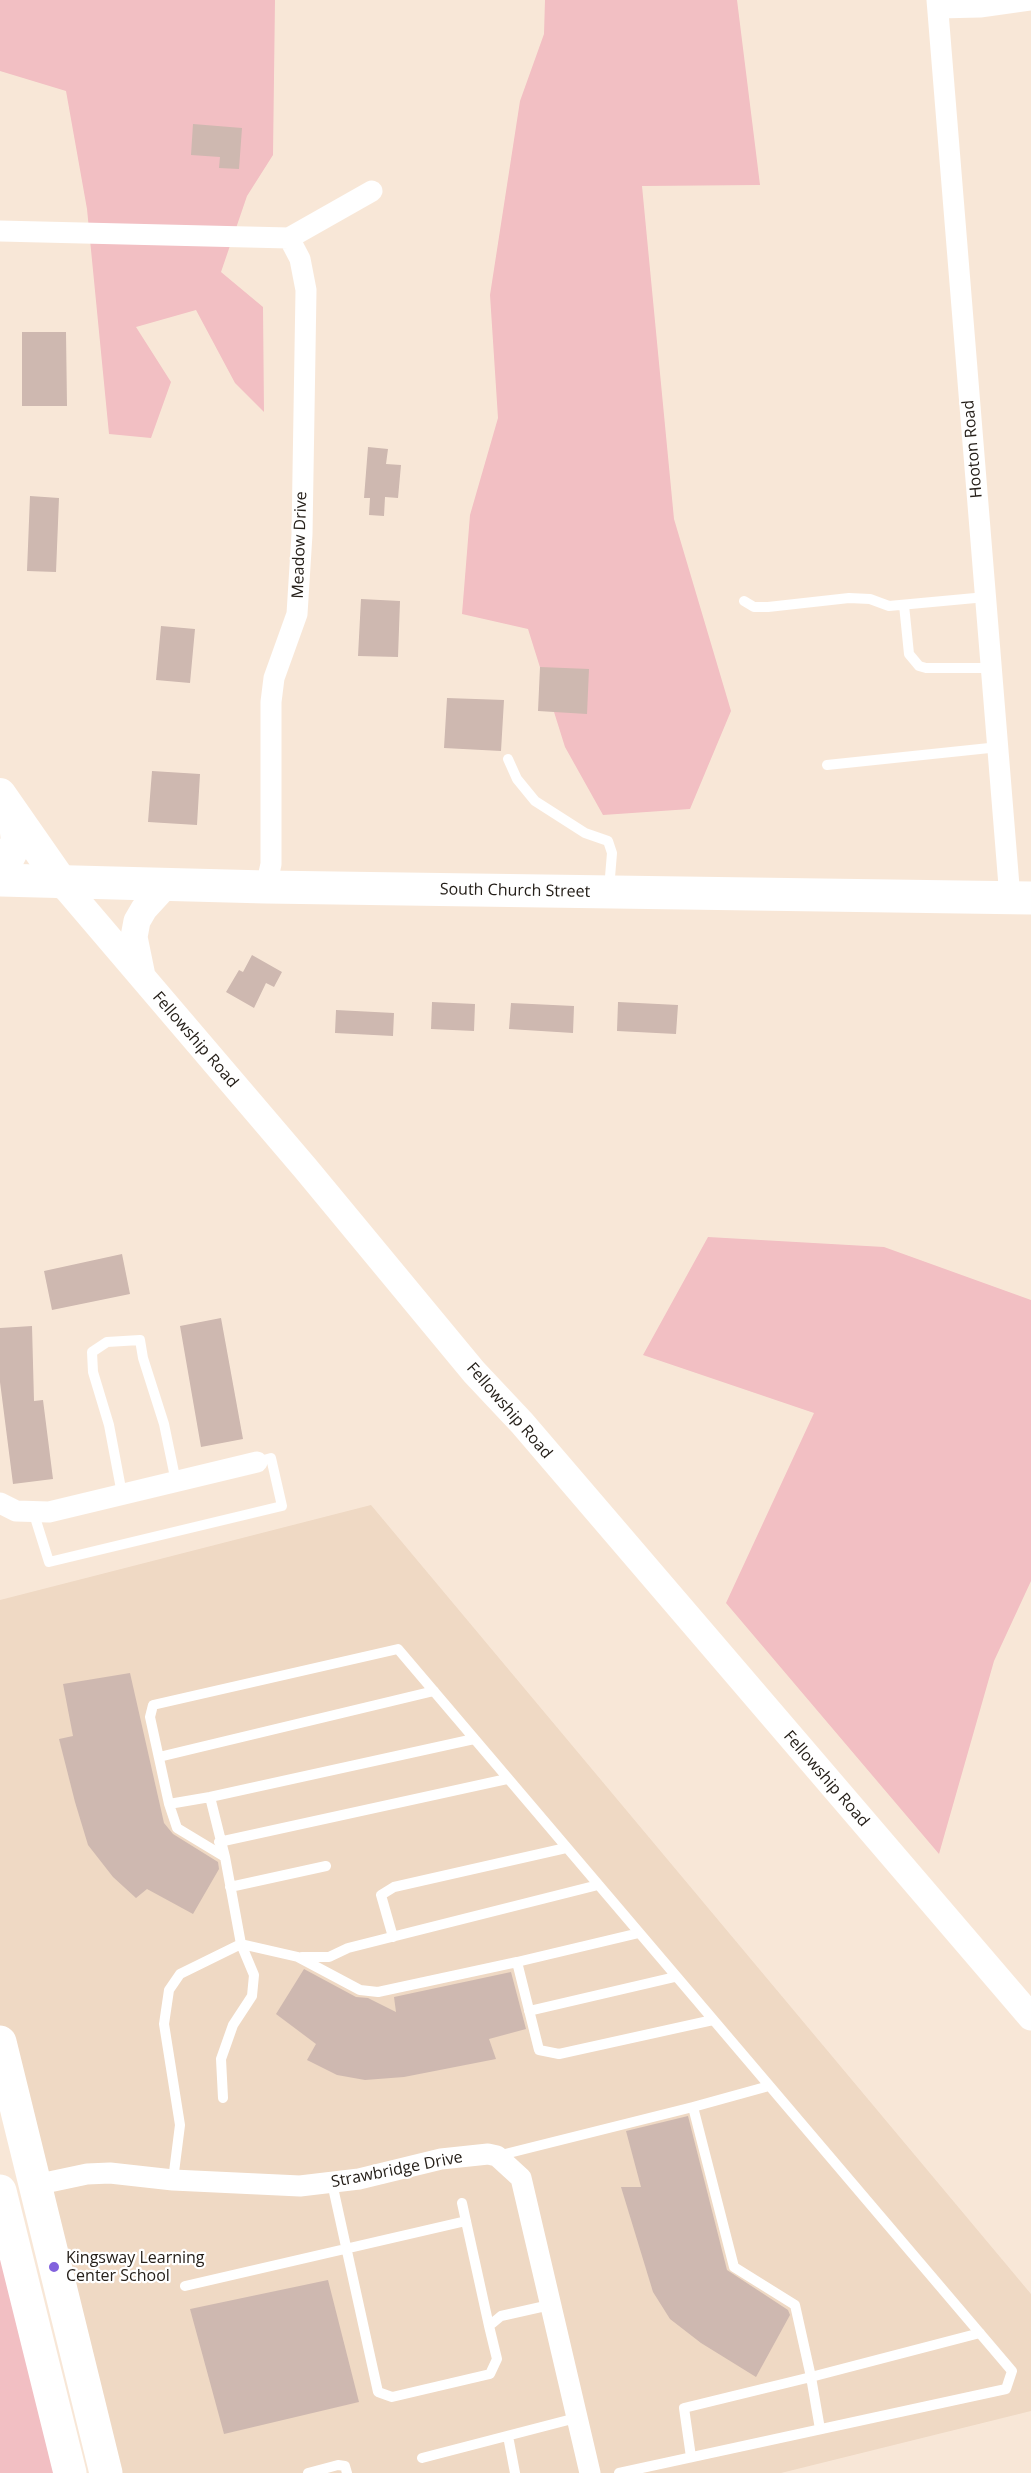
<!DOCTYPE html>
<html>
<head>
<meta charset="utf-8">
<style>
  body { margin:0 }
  canvas { display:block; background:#f8e7d7 }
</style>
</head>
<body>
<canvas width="1031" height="2473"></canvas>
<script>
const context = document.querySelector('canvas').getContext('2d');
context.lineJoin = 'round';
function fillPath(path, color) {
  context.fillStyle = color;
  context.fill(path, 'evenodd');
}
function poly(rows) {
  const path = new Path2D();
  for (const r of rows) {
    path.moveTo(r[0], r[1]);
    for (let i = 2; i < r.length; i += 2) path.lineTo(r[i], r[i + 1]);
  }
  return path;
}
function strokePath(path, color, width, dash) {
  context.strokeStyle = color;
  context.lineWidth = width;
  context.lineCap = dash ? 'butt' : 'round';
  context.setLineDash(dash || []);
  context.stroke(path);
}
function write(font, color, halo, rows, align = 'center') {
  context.font = font + ' "Open Sans",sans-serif';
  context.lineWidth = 4.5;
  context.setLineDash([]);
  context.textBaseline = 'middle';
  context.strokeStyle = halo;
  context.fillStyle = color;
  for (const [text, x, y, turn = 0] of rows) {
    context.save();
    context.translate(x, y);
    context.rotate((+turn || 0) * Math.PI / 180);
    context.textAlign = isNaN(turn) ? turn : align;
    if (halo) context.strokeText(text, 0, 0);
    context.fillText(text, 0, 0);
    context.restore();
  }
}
fillPath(poly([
  [371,1505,1031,2294,1031,2411,781,2473,106,2473,0,2042,0,1600]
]), '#efd9c4');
fillPath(poly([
  [0,0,275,0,273,155,247,196,221,272,263,307,264,412,235,383,196,310,136,327,171,382,151,438,109,434,87,209,66,91,0,71],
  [545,0,737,0,760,185,642,186,674,519,731,711,690,809,603,815,565,747,528,629,462,614,470,515,498,418,490,295,520,101,544,34],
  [708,1237,884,1247,1031,1300,1031,1581,994,1661,939,1854,726,1603,814,1413,643,1355],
  [0,2191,70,2473,0,2473]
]), '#f2bfc3');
fillPath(poly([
  [193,124,242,128,239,169,219,168,220,157,191,155],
  [22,332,66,332,67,406,22,406],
  [368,447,388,449,386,464,401,465,398,498,385,497,384,516,369,515,370,498,364,498],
  [30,496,59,498,56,572,27,571],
  [361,599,400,601,398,657,358,656],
  [161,626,195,629,190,683,156,680],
  [540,667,589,669,587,714,538,711],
  [447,698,504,700,501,751,444,748],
  [152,771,200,774,197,825,148,822],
  [252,955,282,972,274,987,266,983,254,1008,226,992,239,970,243,972],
  [432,1002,475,1004,474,1031,431,1029],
  [618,1002,678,1005,676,1034,617,1031],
  [511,1003,574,1006,573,1033,509,1029],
  [336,1010,394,1013,393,1036,335,1033],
  [122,1254,130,1294,52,1310,44,1271],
  [221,1318,243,1439,201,1447,180,1326],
  [32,1326,34,1401,43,1400,53,1479,13,1484,0,1382,0,1328],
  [130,1673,164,1823,173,1834,218,1862,219,1869,193,1914,147,1889,136,1898,113,1877,88,1845,75,1802,59,1739,73,1736,63,1684],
  [304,1969,356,1997,368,1998,396,2012,394,1997,511,1972,526,2029,489,2039,496,2059,404,2077,365,2080,337,2075,307,2060,316,2044,276,2014],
  [688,2116,727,2270,788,2310,790,2315,756,2377,701,2343,670,2319,653,2292,621,2187,641,2187,626,2131],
  [328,2280,359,2402,224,2434,190,2309]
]), '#ceb8b0');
strokePath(poly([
  [744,601,754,607,768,607,849,598,870,599,889,606,986,597],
  [904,605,909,654,919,666,926,668,992,668],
  [508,759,517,779,535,801,585,833,608,841,612,853,609,889],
  [827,765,999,747],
  [122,1494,109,1425,93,1372,92,1352,107,1342,140,1340,143,1358,164,1424,176,1482],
  [33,1511,49,1562,282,1506,271,1458,257,1462],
  [159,1757,434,1691],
  [169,1804,210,1797],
  [219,1842,507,1779],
  [225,1857,210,1797,474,1739],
  [230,1887,326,1866],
  [393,1937,381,1895,394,1887,566,1848],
  [241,1944,298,1957,360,1990,378,1992,517,1962,539,2050,559,2054,713,2020],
  [302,1957,329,1957,348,1948,598,1885],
  [517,1962,639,1933],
  [529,2011,675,1977],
  [223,2098,221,2059,233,2025,252,1996,254,1975,241,1944],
  [693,2107,769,2086],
  [497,2156,693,2107,734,2267,795,2305,811,2377,684,2408,691,2457],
  [173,2180,180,2125,164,2024,169,1990,180,1974,241,1944,225,1857,177,1828,169,1804,150,1717,153,1705,398,1649,1012,2371,1006,2389,619,2473],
  [332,2183,378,2392,392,2397,490,2374,497,2359,489,2326,501,2316,550,2305],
  [462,2203,489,2326],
  [185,2286,466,2221],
  [820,2429,811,2377,980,2333],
  [508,2436,515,2473],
  [422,2458,576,2418],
  [308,2473,338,2465,345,2466,347,2473]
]), '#fff', 10);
strokePath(poly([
  [937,0,1010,898],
  [938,8,980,7,1031,0],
  [0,231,289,238,372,191],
  [266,887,271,864,271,702,274,678,297,614,302,534,306,290,300,259,289,238],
  [0,1503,16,1511,49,1512,257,1462],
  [35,2185,87,2174,110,2173,173,2180,300,2186,359,2179,441,2159,488,2154,497,2156,521,2178,590,2473]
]), '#fff', 21);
strokePath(poly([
  [62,883,306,1169,474,1372,522,1423,1031,2017],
  [142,976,134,937,137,921,144,909,166,885]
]), '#fff', 27);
strokePath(poly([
  [0,794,62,883],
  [0,867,7,861,17,841,14,815]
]), '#fff', 32);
strokePath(poly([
  [0,880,266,887,1031,898]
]), '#fff', 33);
strokePath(poly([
  [0,2042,106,2473],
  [0,2191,70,2473]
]), '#fff', 33);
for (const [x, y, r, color] of [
  [54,2267,6,"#8262dd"]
]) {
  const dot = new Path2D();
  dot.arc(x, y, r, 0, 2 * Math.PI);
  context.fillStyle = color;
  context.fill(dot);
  strokePath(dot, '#fff', 2);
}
write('16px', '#26201a', '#fff', [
  ["Hooton Road",973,449,-95],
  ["Meadow Drive",300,545,-88],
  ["South Church Street",515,891,1],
  ["Fellowship Road",195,1040,49],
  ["Fellowship Road",509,1411,49],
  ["Fellowship Road",826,1779,49],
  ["Strawbridge Drive",397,2170,-11]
]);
write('16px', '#26201a', '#fff', [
  ["Kingsway Learning",66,2258],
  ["Center School",66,2276]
], 'left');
</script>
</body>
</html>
